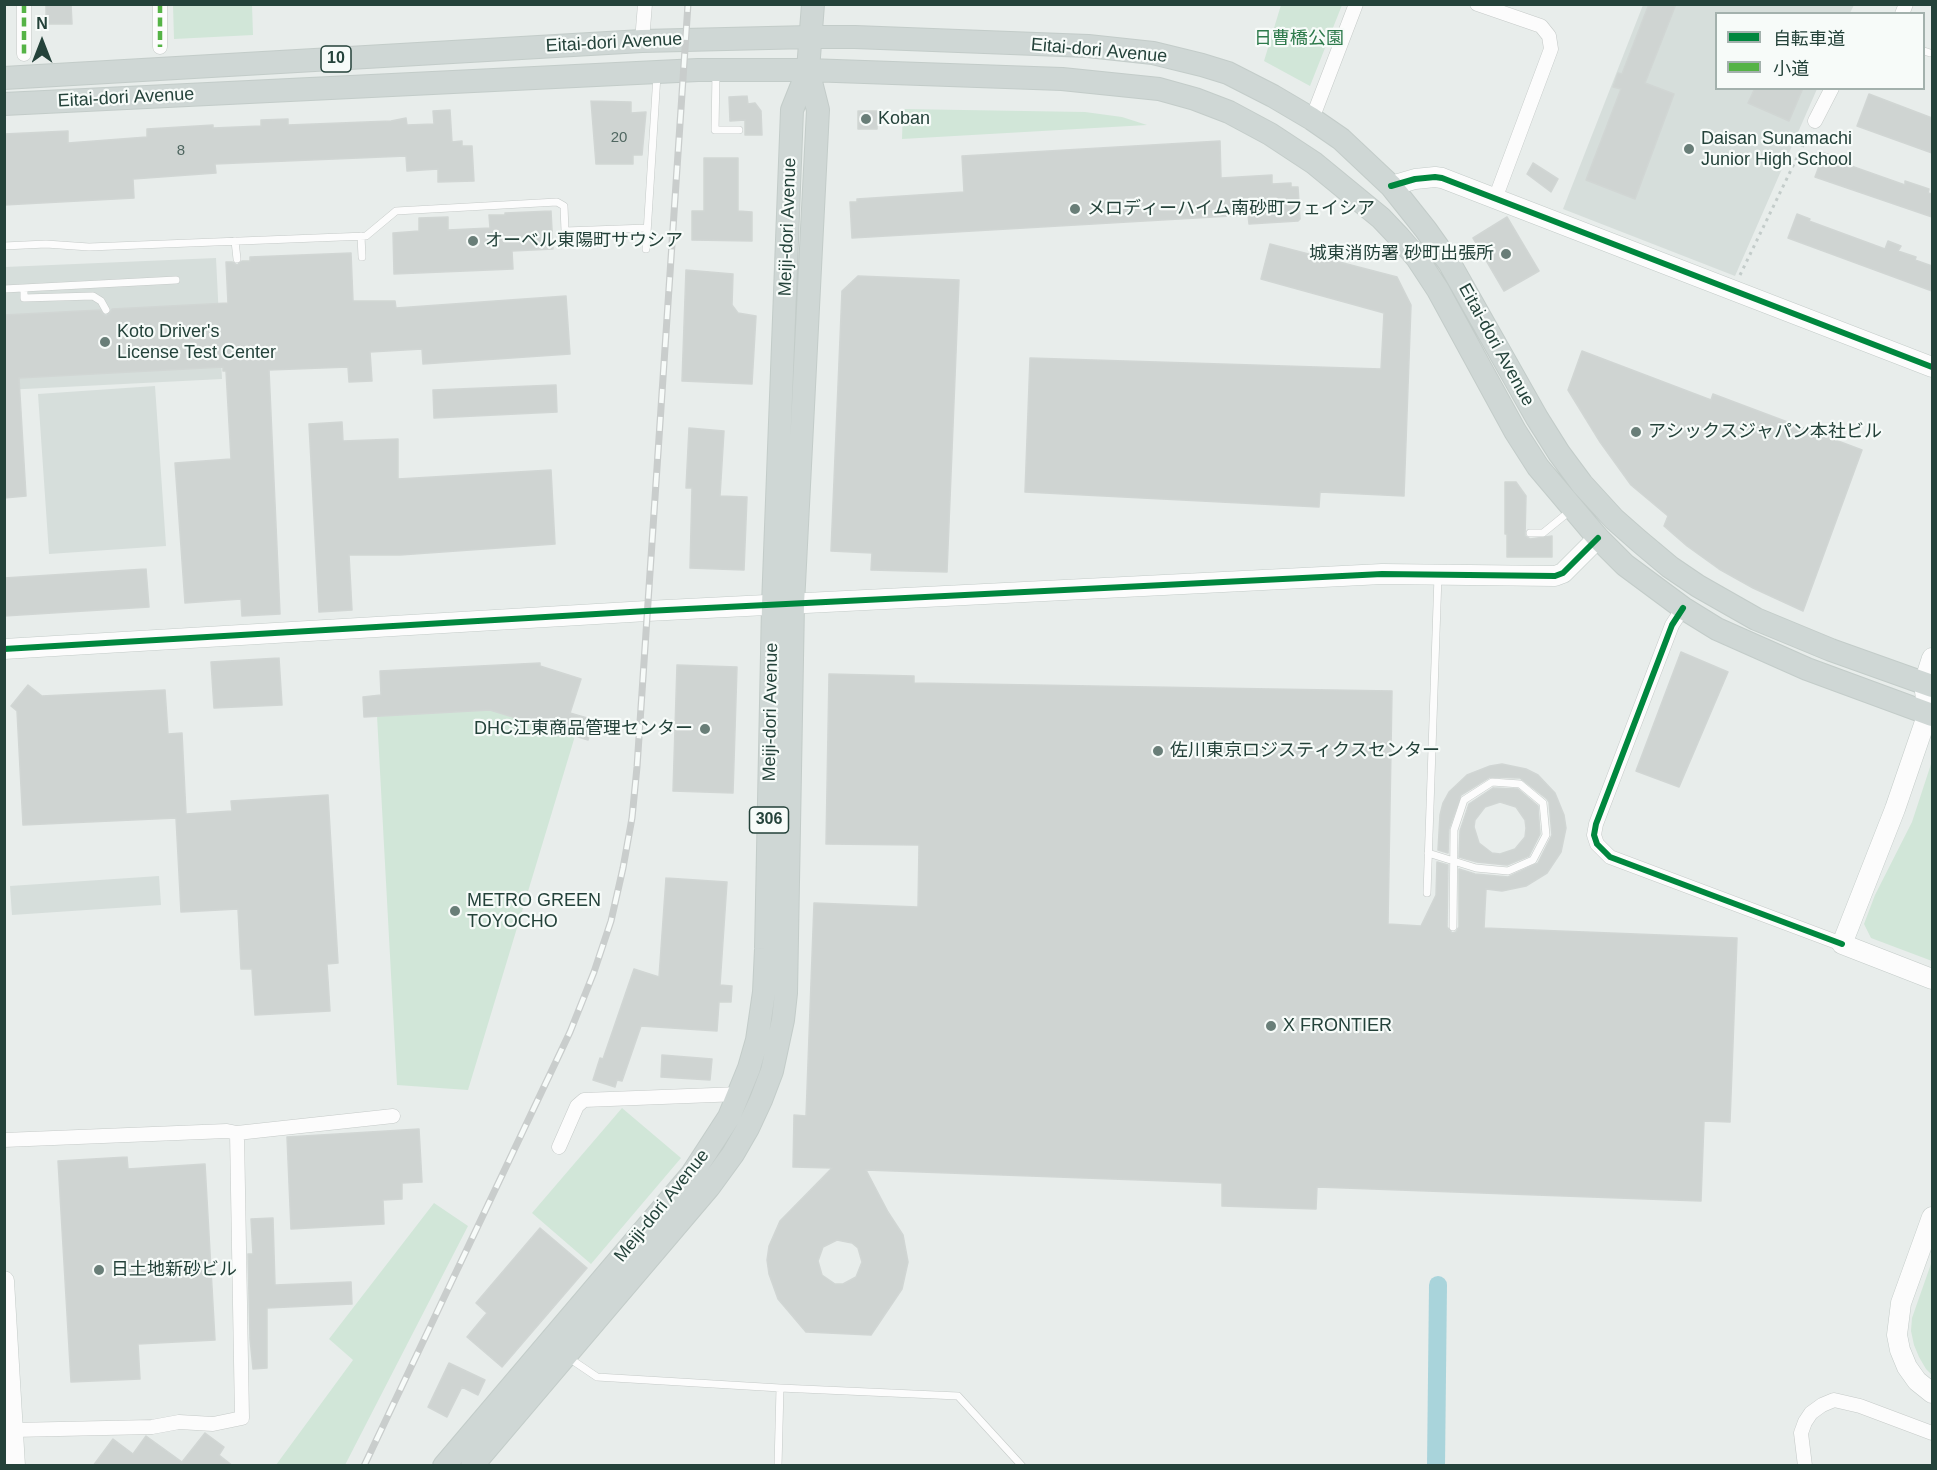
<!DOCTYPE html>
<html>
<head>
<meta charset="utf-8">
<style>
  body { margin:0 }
  #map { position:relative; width:1937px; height:1470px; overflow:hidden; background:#e8edeb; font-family:Helvetica,"Noto Sans JP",sans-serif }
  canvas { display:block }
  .frame { position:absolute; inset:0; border:6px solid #24423a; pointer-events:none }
  .legend { position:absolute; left:1715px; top:12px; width:210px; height:78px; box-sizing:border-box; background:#f7fbf9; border:2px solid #a3b1ad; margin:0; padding:8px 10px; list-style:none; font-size:18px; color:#24423a }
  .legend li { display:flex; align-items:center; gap:12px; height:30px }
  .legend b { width:30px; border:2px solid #a3b1ad }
  .north { position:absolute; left:12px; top:12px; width:60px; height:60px; -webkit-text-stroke:4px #f7fbf9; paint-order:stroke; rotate:0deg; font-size:16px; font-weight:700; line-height:24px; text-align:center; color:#24423a }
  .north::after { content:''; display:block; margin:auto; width:21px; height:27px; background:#24423a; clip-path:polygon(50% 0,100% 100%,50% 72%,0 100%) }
</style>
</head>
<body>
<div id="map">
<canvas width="1937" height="1470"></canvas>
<div class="frame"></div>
<ul class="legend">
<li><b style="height:8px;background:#00873e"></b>自転車道</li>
<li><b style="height:8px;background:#55b346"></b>小道</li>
</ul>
<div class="north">N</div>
</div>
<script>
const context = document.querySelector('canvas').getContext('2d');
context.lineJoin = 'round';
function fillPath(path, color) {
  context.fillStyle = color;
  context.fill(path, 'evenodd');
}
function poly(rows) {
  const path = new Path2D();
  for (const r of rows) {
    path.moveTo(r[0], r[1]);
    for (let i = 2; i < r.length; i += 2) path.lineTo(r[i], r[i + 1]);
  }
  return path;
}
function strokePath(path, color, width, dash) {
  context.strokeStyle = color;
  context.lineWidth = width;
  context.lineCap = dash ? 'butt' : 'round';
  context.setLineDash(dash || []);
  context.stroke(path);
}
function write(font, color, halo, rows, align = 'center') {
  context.font = font + ' Helvetica,"Noto Sans JP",sans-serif';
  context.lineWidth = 4.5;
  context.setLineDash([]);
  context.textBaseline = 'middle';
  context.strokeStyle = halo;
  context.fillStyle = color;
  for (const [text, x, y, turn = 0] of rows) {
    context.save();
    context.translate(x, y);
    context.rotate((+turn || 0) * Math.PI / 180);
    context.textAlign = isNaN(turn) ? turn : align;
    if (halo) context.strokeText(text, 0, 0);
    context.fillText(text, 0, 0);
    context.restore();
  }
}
fillPath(poly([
  [1643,5,1854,5,1850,13,1716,14,1716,88,1817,89,1735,276,1563,209],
  [216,258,222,379,5,390,5,267],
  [155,386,166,546,49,554,38,394],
  [159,876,161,905,12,915,10,886]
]), '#d6dedb');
fillPath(poly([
  [173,5,252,5,253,35,174,39],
  [1281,5,1342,5,1310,86,1264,61],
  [903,109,1085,112,1122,117,1147,125,902,139],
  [490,710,575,736,468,1090,397,1085,377,716],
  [1932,761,1932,961,1871,938,1864,924,1875,895,1912,822],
  [622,1108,681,1158,591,1264,532,1213],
  [434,1203,468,1226,345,1465,276,1465,353,1360,329,1339],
  [1932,1261,1932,1375,1926,1369,1919,1357,1914,1345,1911,1331,1912,1318]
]), '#d1e6d8');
strokePath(poly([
  [1436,1466,1438,1285]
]), '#a9d4db', 18);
const building = poly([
  [46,4,71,4,72,24,46,24,46,4],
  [1649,4,1676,4,1645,83,1674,94,1635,199,1586,180,1621,89,1613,87,1618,73,1622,74,1649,4],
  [1755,88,1803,88,1789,121,1748,103,1755,88],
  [1869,94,1932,118,1932,153,1857,126,1869,94],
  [747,96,748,104,755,103,761,111,762,135,745,135,745,120,730,121,729,97,747,96],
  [591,101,631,102,631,113,646,112,642,155,633,155,633,164,596,164,591,101],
  [450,110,452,142,462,141,462,146,472,146,474,181,438,182,438,169,407,171,406,156,215,164,216,173,133,179,134,198,4,205,4,134,68,131,68,143,147,137,147,129,213,125,213,128,261,126,261,120,288,119,288,125,391,121,406,118,407,125,434,124,433,111,450,110],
  [858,111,877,111,877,129,858,129,858,111],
  [1220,141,1221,178,1272,175,1272,184,1291,183,1291,187,1298,187,1300,219,1298,221,1249,224,1248,215,852,238,850,202,857,202,857,199,964,192,962,156,1220,141],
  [1824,153,1839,158,1837,161,1905,185,1905,181,1929,189,1928,193,1932,194,1932,217,1815,177,1824,153],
  [704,158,738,158,738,211,752,212,752,241,692,240,692,211,704,211,704,158],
  [1533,163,1558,179,1551,192,1527,174,1533,163],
  [551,211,553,249,512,251,513,269,394,274,393,233,419,231,419,218,448,217,448,230,490,228,489,215,505,215,505,213,551,211],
  [1797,214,1810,219,1809,221,1885,249,1888,241,1901,246,1898,251,1916,257,1915,260,1932,266,1932,291,1788,238,1797,214],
  [1507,217,1539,271,1504,291,1473,238,1507,217],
  [1270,244,1397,277,1411,305,1404,496,1320,492,1319,507,1025,492,1030,358,1381,369,1384,313,1261,279,1270,244],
  [351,253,353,301,395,301,396,308,566,296,570,354,423,364,422,349,370,352,372,381,349,382,348,367,269,370,280,614,242,616,241,599,185,603,175,463,231,459,226,371,223,371,223,367,19,378,26,496,4,498,4,315,100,310,103,314,106,316,110,313,112,309,228,303,226,262,232,262,237,265,242,261,250,261,250,257,351,253],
  [686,270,733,274,732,305,738,313,756,316,752,384,682,381,686,270],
  [858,276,959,280,947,572,871,570,872,553,831,551,842,291,858,276],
  [1582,351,1711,400,1713,394,1862,450,1803,611,1753,588,1719,569,1687,546,1664,526,1668,516,1631,485,1600,442,1568,390,1582,351],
  [556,385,557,412,434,418,433,390,556,385],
  [342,422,343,441,398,439,398,479,551,470,555,544,400,555,349,555,352,610,319,612,309,424,342,422],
  [689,428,724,431,720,496,747,497,744,570,690,568,692,488,686,488,689,428],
  [1505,482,1516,482,1526,496,1525,536,1530,539,1552,536,1552,557,1507,557,1507,534,1505,534,1505,482],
  [146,569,149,607,4,616,4,578,146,569],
  [1681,652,1728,672,1679,787,1636,771,1681,652],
  [279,658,282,705,214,708,211,662,279,658],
  [540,663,540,666,581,679,570,713,594,720,588,740,490,710,364,717,363,697,381,695,380,671,540,663],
  [677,665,737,667,733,793,673,791,677,665],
  [829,674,914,676,914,683,1392,691,1388,924,1421,926,1436,895,1437,862,1448,865,1447,927,1452,933,1456,932,1459,927,1459,869,1475,874,1508,877,1538,863,1552,835,1549,802,1547,799,1520,778,1490,777,1461,795,1449,829,1448,853,1438,850,1440,815,1443,803,1449,792,1467,775,1490,766,1502,764,1526,769,1538,775,1555,793,1564,815,1566,828,1561,852,1547,873,1526,886,1502,891,1486,889,1484,928,1737,938,1730,1122,1704,1121,1701,1201,1317,1187,1316,1209,1222,1206,1222,1183,866,1170,888,1212,903,1235,908,1262,902,1289,871,1335,806,1332,778,1299,769,1274,767,1260,769,1246,780,1221,832,1168,793,1167,794,1115,806,1116,814,903,918,907,919,845,826,844,829,674],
  [837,1240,852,1243,858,1248,862,1262,856,1277,843,1284,835,1284,822,1275,818,1261,823,1247,837,1240],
  [28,685,42,696,165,690,168,734,182,733,186,814,232,811,231,801,328,795,338,963,327,964,330,1011,255,1015,252,969,241,969,238,909,181,912,176,818,23,825,17,711,11,706,28,685],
  [1493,788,1518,789,1538,806,1540,834,1529,856,1507,865,1477,862,1459,857,1460,831,1469,804,1493,788],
  [1500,802,1516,807,1525,820,1526,828,1525,837,1515,849,1500,854,1492,853,1479,843,1474,827,1475,820,1485,807,1500,802],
  [666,878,727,882,720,985,732,986,731,1002,719,1002,717,1031,641,1026,622,1081,617,1080,615,1087,593,1080,600,1058,603,1059,634,969,659,977,666,878],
  [662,1055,712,1059,710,1080,661,1077,662,1055],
  [419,1129,422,1182,402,1183,402,1199,383,1200,384,1224,291,1229,287,1137,419,1129],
  [127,1157,128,1169,205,1164,215,1340,138,1344,140,1379,71,1382,58,1161,127,1157],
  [273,1218,275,1285,351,1282,352,1304,267,1308,267,1368,253,1369,250,1339,248,1254,253,1254,251,1219,273,1218],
  [540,1228,587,1268,502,1367,467,1337,487,1313,476,1303,540,1228],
  [449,1363,485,1380,478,1395,462,1387,447,1417,428,1407,449,1363],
  [205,1433,224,1447,219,1455,233,1466,93,1466,113,1439,133,1454,146,1436,182,1462,205,1433]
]);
fillPath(building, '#cfd4d2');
strokePath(building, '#d1d6d4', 1.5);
const lane = poly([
  [1924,51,1930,53],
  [716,73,715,130,739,130],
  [361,236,362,257],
  [235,241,237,259],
  [4,246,46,244,89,247,366,236,396,211,557,202,564,206,565,231,647,228],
  [646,249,657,75],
  [24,288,24,298,93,296,101,301,106,310],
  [4,289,176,280],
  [1530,533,1543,533,1570,511],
  [1428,853,1476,868,1508,871,1533,860,1546,835,1543,803,1520,784,1492,782,1464,800,1454,830,1453,927],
  [1427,893,1438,576],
  [569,1358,597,1377,780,1388,958,1396,1022,1466],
  [778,1466,780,1388]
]);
const street = poly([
  [24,4,24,54],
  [160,4,160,47],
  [1477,4,1541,26,1549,36,1551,49,1495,199],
  [1902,14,1906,4],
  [642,41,645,4],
  [1312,119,1356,4],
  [1815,121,1832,88],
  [1683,608,1672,625,1596,824,1594,835,1597,844,1610,857,1842,944],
  [4,1140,227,1131,237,1133,393,1116],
  [559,1147,577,1106,584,1100,740,1094],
  [13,1430,152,1427,179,1422,213,1424,242,1418,237,1133],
  [1805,1466,1801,1433,1805,1422,1811,1413,1822,1405,1834,1400,1860,1406,1932,1433]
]);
const secondary = poly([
  [1391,186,1415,179,1435,177,1442,178,1932,367],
  [4,649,647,611,1382,574,1555,576,1563,573,1598,538],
  [1926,699,1924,683,1932,658],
  [1932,708,1928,713,1895,809,1842,944,1932,979],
  [1932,1217,1901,1303,1897,1335,1900,1350,1907,1367,1917,1381,1932,1393],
  [4,1281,15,1466]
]);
const primary = poly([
  [4,78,642,41,810,37,855,37,1088,46,1153,53,1202,65,1228,73,1273,96,1312,119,1341,139,1391,186,1426,230,1450,264,1537,418,1559,453,1582,484,1614,519,1639,541,1670,567,1698,586,1756,619,1831,650,1932,686],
  [4,104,698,70,808,70,1062,79,1159,89,1195,99,1229,112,1270,134,1314,163,1381,218,1399,237,1417,258,1438,290,1515,431,1538,467,1598,538,1625,565,1683,608,1717,629,1807,669,1932,715],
  [444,1466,692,1174,729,1117,749,1068,757,1040,764,992,766,949,773,605,792,110,808,70,813,4],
  [472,1466,709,1187,733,1154,748,1128,761,1100,772,1071,783,1020,786,993,793,604,818,110,808,70]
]);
strokePath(lane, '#c5cac8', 8);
strokePath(street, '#c5cac8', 15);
strokePath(secondary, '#c3cbc8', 21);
strokePath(primary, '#c3ccc9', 24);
strokePath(poly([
  [1740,275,1809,133]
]), '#c3ccca', 3, [3, 4.5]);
strokePath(lane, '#fcfcfc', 7);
strokePath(street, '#fcfcfc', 14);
strokePath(secondary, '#fcfcfc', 20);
strokePath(primary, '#cfd7d5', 22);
const rail = poly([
  [364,1466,570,1032,594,972,611,921,623,868,632,818,637,767,688,4]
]);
strokePath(rail, '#c9cdcc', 7);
strokePath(rail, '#f7fbf9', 4.5, [14]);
strokePath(poly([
  [24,4,24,54],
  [160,4,160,47]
]), '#55b346', 4.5, [9, 4.5]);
strokePath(poly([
  [1391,186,1415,179,1435,177,1442,178,1932,367],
  [1683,608,1672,625,1596,824,1594,835,1597,844,1610,857,1842,944],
  [4,649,647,611,1382,574,1555,576,1563,573,1598,538]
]), '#00873e', 6);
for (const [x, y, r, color] of [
  [866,119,6,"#697e78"],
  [1689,149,6,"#697e78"],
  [1075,209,6,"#697e78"],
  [473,241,6,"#697e78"],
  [1506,254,6,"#697e78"],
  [105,342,6,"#697e78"],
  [1636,432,6,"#697e78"],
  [705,729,6,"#697e78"],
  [1158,751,6,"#697e78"],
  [455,911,6,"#697e78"],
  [1271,1026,6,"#697e78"],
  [99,1270,6,"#697e78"]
]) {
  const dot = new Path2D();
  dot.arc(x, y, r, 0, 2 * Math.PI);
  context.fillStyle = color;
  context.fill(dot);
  strokePath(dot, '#f7fbf9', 2);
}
write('15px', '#506761', null, [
  ["20",619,138],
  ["8",181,151]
]);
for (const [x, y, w] of [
  [336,59,30],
  [769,820,39]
]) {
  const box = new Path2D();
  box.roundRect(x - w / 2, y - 13, w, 26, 4.5);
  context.fillStyle = '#f7fbf9';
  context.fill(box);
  strokePath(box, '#24423a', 1.5);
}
write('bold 16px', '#24423a', null, [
  ["10",336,59],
  ["306",769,820]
]);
write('18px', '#2d7a4b', '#f7fbf9', [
  ["日曹橋公園",1299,39]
]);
write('18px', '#24423a', '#f7fbf9', [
  ["Eitai-dori Avenue",614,43,-3],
  ["Eitai-dori Avenue",1099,51,5],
  ["Eitai-dori Avenue",126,98,-3],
  ["Meiji-dori Avenue",788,227,-88],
  ["Eitai-dori Avenue",1496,345,61],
  ["Meiji-dori Avenue",771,712,-89],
  ["Meiji-dori Avenue",662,1206,-51]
]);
write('18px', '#24423a', '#f7fbf9', [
  ["Koban",878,119],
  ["Daisan Sunamachi",1701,139],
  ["Junior High School",1701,160],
  ["メロディーハイム南砂町フェイシア",1087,209],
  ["オーベル東陽町サウシア",485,241],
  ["城東消防署 砂町出張所",1494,254,"right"],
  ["Koto Driver's",117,332],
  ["License Test Center",117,353],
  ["アシックスジャパン本社ビル",1648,432],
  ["DHC江東商品管理センター",693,729,"right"],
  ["佐川東京ロジスティクスセンター",1170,751],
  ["METRO GREEN",467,901],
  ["TOYOCHO",467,922],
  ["X FRONTIER",1283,1026],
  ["日土地新砂ビル",111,1270]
], 'left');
</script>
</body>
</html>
